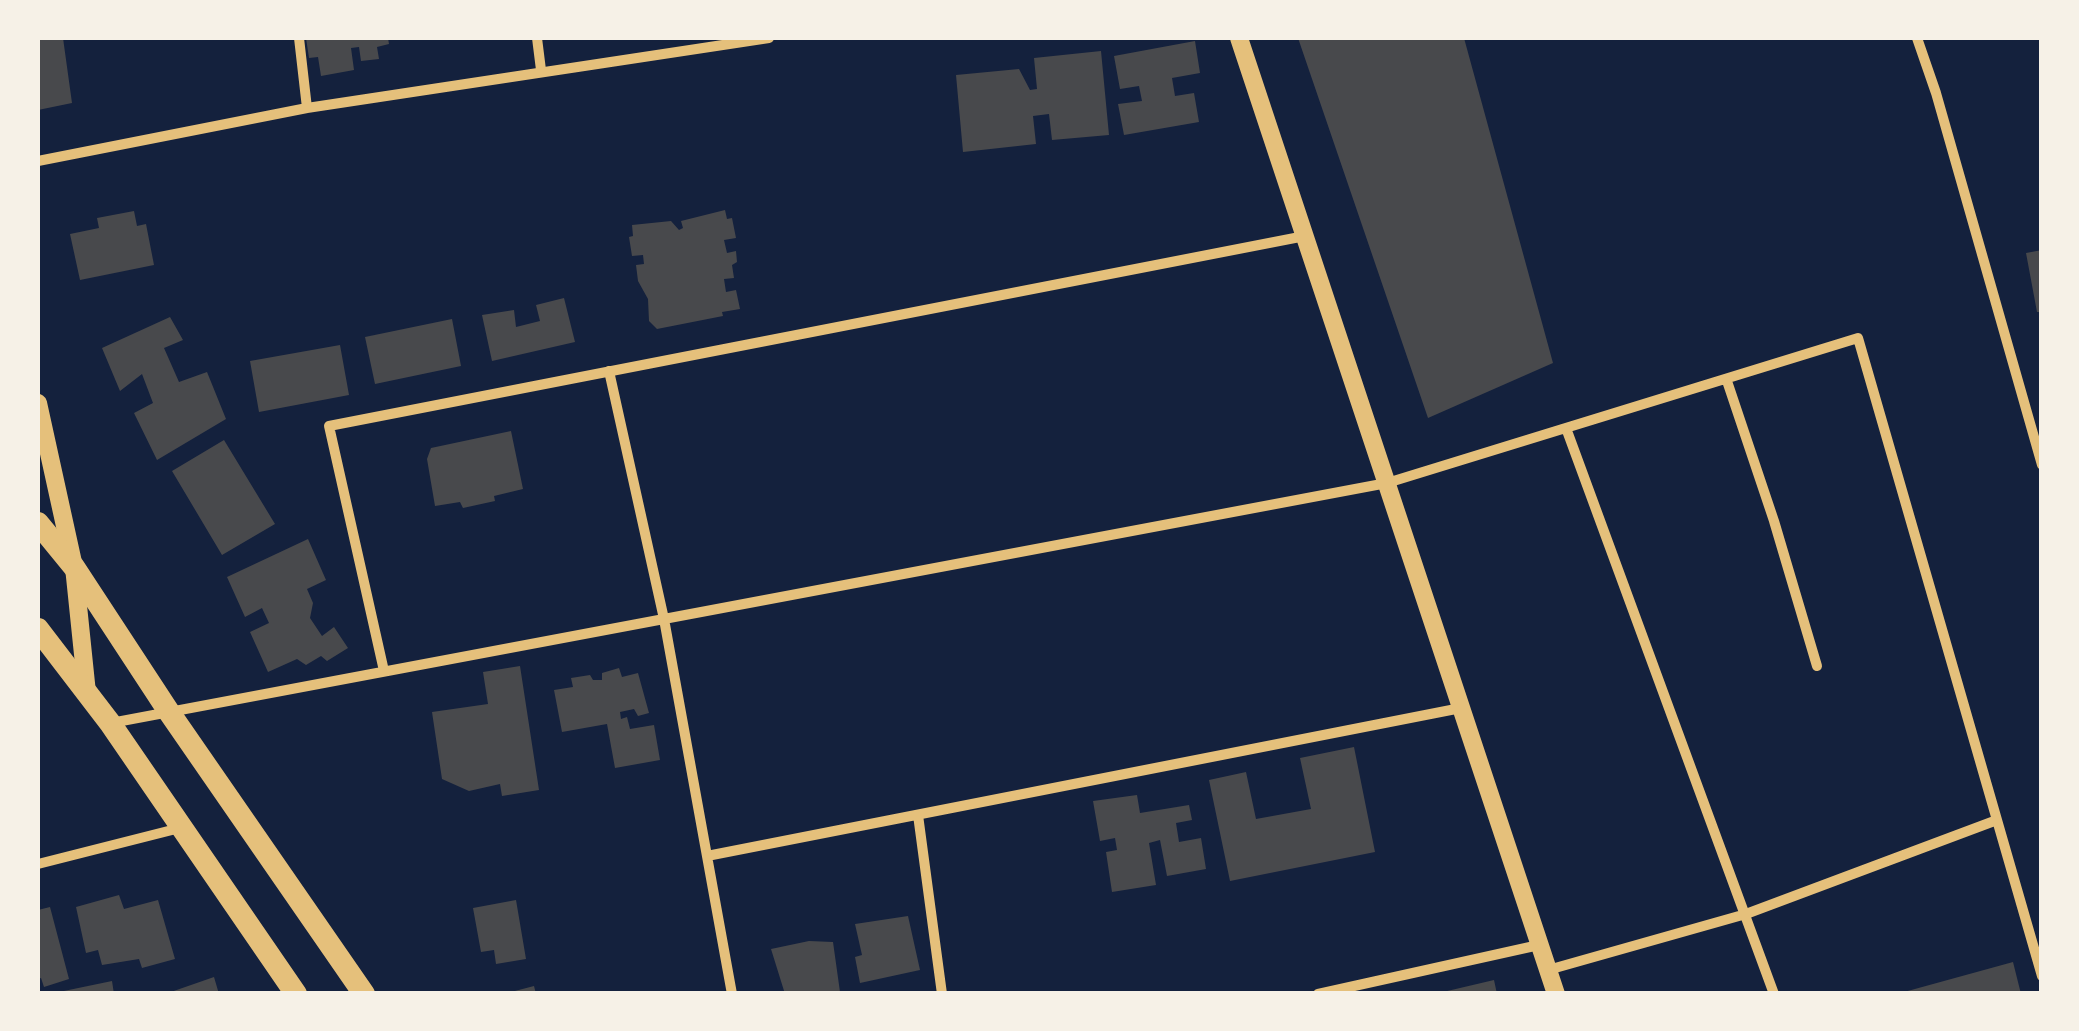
<!DOCTYPE html>
<html>
<head>
<meta charset="utf-8">
<style>
  body { margin:0 }
  #map { position:relative; width:2079px; height:1031px; overflow:hidden; background:#14213d; font-family:"IBM Plex Sans",sans-serif }
  canvas { display:block }
  .frame { position:absolute; inset:0; border:40px solid #f6f1e7; pointer-events:none }
</style>
</head>
<body>
<div id="map">
<canvas width="2079" height="1031"></canvas>
<div class="frame"></div>
</div>
<script>
const context = document.querySelector('canvas').getContext('2d');
context.lineJoin = 'round';
function fillPath(path, color) {
  context.fillStyle = color;
  context.fill(path, 'evenodd');
}
function poly(rows) {
  const path = new Path2D();
  for (const r of rows) {
    path.moveTo(r[0], r[1]);
    for (let i = 2; i < r.length; i += 2) path.lineTo(r[i], r[i + 1]);
  }
  return path;
}
function strokePath(path, color, width, dash) {
  context.strokeStyle = color;
  context.lineWidth = width;
  context.lineCap = dash ? 'butt' : 'round';
  context.setLineDash(dash || []);
  context.stroke(path);
}
fillPath(poly([
  [38,38,63,38,72,103,38,110],
  [306,38,388,38,389,44,377,47,379,59,361,61,359,47,351,48,354,70,321,76,318,57,309,58],
  [1298,38,1464,38,1553,363,1428,418],
  [1195,41,1200,73,1172,78,1175,96,1194,93,1199,122,1124,135,1118,104,1142,101,1139,86,1120,89,1114,56],
  [1101,51,1109,135,1052,140,1049,114,1033,116,1036,144,963,152,956,75,1019,69,1030,90,1037,89,1034,58],
  [725,210,727,219,732,218,736,238,724,240,727,253,736,251,737,262,732,265,734,278,724,279,726,292,736,290,740,309,722,312,723,316,657,329,649,321,648,299,638,281,636,265,644,264,643,255,632,256,629,237,633,236,632,225,671,221,679,230,683,228,681,221],
  [134,211,137,226,146,224,154,265,80,280,70,234,99,228,97,218],
  [2042,250,2042,312,2037,312,2026,253],
  [564,298,575,342,492,361,482,315,514,310,516,327,540,321,536,305],
  [170,317,183,340,164,348,179,382,207,372,226,419,157,460,134,413,153,403,142,374,120,391,102,348],
  [452,319,461,366,375,384,365,337],
  [340,345,349,395,259,412,250,361],
  [511,431,523,489,494,496,495,501,463,508,460,502,435,506,427,459,431,448],
  [224,440,275,524,222,555,172,471],
  [308,539,326,580,307,589,313,603,310,618,322,636,334,627,348,648,327,661,321,656,306,665,297,659,268,672,250,632,269,623,262,608,245,617,227,577],
  [520,666,539,790,502,796,500,784,469,791,442,779,432,712,488,704,483,672],
  [619,668,622,677,638,673,649,713,638,716,634,709,620,712,621,719,627,717,630,729,654,725,660,760,615,768,607,724,562,732,554,690,573,687,571,678,590,675,593,680,602,680,602,673],
  [1354,747,1375,852,1230,881,1209,780,1246,772,1256,819,1311,809,1300,758],
  [1137,795,1140,813,1189,805,1192,820,1176,823,1179,842,1201,838,1206,869,1167,876,1160,840,1149,843,1156,885,1112,892,1106,852,1117,850,1115,838,1100,841,1093,801],
  [119,895,124,909,158,900,175,959,142,968,139,959,102,965,98,950,86,953,76,907],
  [516,900,526,959,496,964,494,950,481,952,473,908],
  [50,907,69,979,44,987,41,978,38,979,38,910],
  [908,916,920,970,860,983,855,957,862,955,855,924],
  [809,941,833,942,840,992,785,994,771,949],
  [2013,962,2021,994,1904,994,1904,992],
  [214,977,219,994,168,994,168,993],
  [1494,980,1497,994,1443,994,1443,992],
  [112,981,114,994,59,994,59,992],
  [534,986,536,994,511,994,511,992]
]), '#48494c');
strokePath(poly([
  [299,38,307,108],
  [537,38,541,70],
  [1917,38,1936,93,2042,465],
  [38,161,307,108,769,38],
  [609,371,664,619,732,994],
  [1727,381,1774,521,1817,666],
  [1566,428,1774,994],
  [384,671,329,426,1305,236],
  [111,723,1387,483,1858,338,2042,976],
  [918,815,942,994],
  [707,856,1461,708],
  [38,864,180,828],
  [1548,970,1746,914,1997,820],
  [1318,994,1539,945]
]), '#e5c07b', 10);
strokePath(poly([
  [1239,38,1556,994],
  [38,403,74,567,87,693]
]), '#e5c07b', 18);
strokePath(poly([
  [38,523,74,567,169,712,364,994],
  [38,629,110,723,296,994]
]), '#e5c07b', 22);
</script>
</body>
</html>
